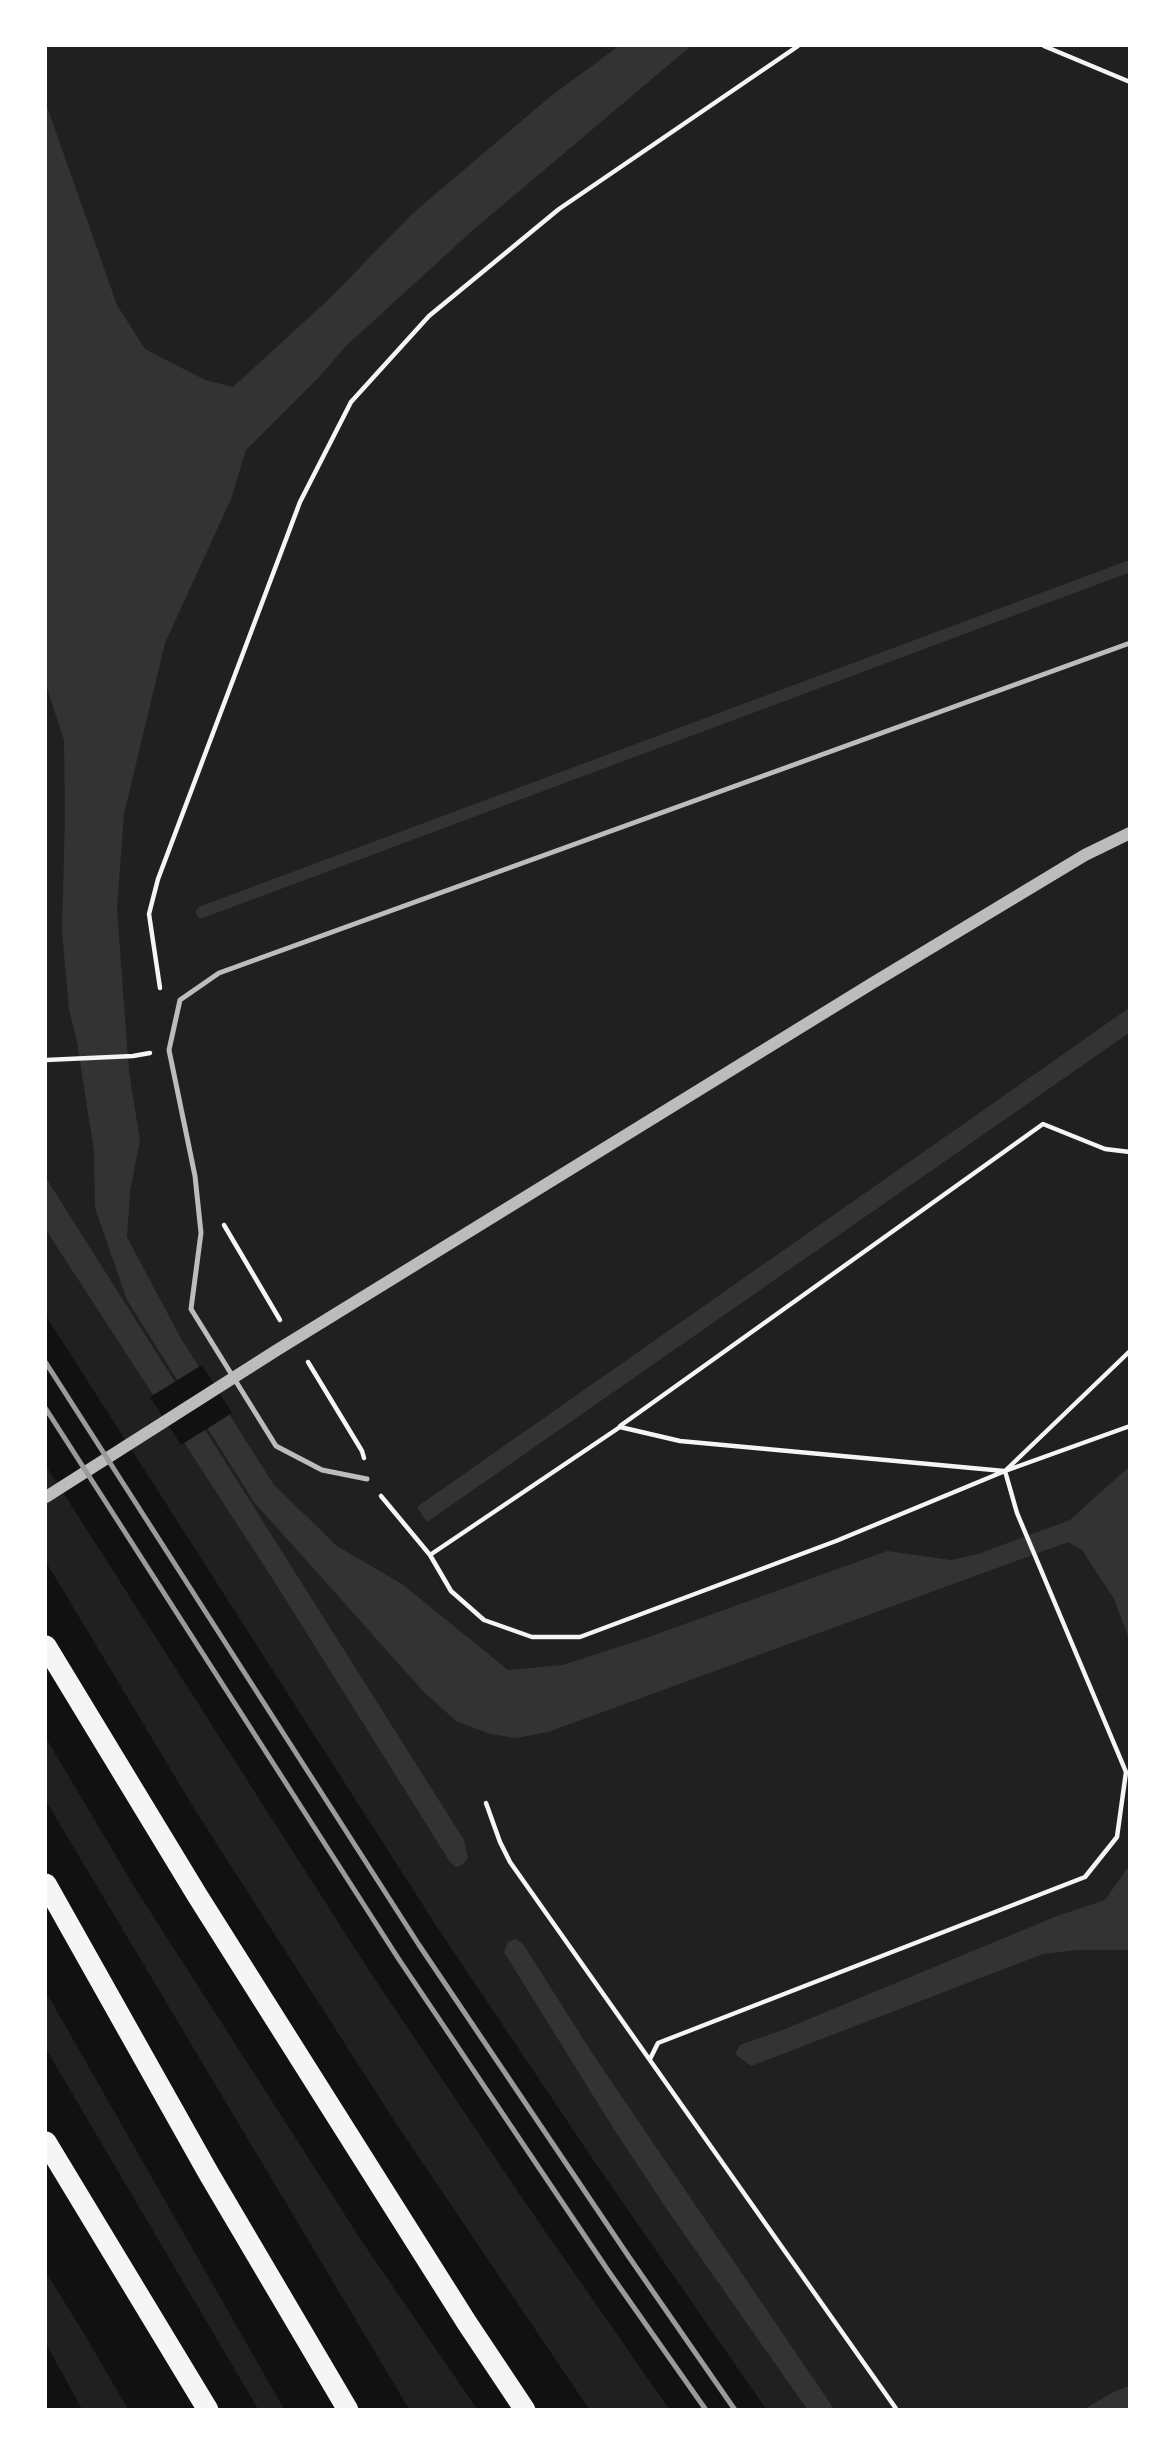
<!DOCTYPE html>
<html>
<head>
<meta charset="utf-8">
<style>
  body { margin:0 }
  #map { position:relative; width:1175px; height:2455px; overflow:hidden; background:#111; font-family:"Fira Sans",sans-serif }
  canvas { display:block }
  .frame { position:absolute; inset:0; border:47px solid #fff; pointer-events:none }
</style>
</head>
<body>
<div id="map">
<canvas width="1175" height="2455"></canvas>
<div class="frame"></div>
</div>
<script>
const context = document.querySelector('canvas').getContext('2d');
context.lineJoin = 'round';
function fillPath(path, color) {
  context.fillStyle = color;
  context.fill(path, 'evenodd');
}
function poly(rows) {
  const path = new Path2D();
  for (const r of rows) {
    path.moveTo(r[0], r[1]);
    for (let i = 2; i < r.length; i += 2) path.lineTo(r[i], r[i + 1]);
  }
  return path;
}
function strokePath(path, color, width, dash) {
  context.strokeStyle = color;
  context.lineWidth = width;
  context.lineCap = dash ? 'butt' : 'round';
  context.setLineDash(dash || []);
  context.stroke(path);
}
fillPath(poly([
  [46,46,1129,46,1129,2409,766,2409,596,2164,435,1924,46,1316],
  [46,1466,370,1972,529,2208,669,2409,589,2409,397,2125,195,1810,46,1562],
  [46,1738,135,1888,365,2246,477,2409,409,2409,46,1801],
  [46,1992,284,2409,258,2409,46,2049],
  [46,2272,86,2337,128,2409,82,2409,46,2344]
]), '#202020');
fillPath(poly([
  [619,46,691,46,473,230,346,346,319,377,246,450,231,499,165,643,124,814,117,909,129,1072,140,1140,130,1192,127,1237,180,1337,274,1485,337,1546,402,1584,508,1670,563,1665,649,1637,887,1551,951,1560,978,1554,1070,1520,1129,1467,1129,1639,1114,1599,1082,1550,1068,1542,548,1732,516,1738,490,1734,456,1721,424,1692,254,1502,127,1300,95,1208,94,1151,77,1042,69,1009,62,931,65,815,64,740,46,685,46,104,117,305,145,349,205,380,233,387,328,300,413,213,551,96],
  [1129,1008,1129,1033,427,1522,417,1507],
  [46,1178,464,1840,468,1858,462,1865,456,1867,450,1862,274,1581,46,1230],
  [1129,1866,1129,1950,1076,1950,1043,1954,751,2066,735,2054,740,2045,785,2029,1057,1916,1105,1900],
  [515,1939,523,1944,594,2056,834,2409,807,2409,666,2208,610,2123,504,1952,508,1942],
  [1129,2386,1129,2409,1084,2409,1114,2392]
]), '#333');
fillPath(poly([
  [202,1365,232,1413,181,1445,150,1397]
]), '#111');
strokePath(poly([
  [202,912,1130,566]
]), '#333', 12);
strokePath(poly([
  [1044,46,1130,82],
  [160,988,149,914,158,879,300,502,351,402,429,316,559,209,798,46],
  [46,1060,133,1056,150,1053],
  [224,1225,280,1320],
  [308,1362,362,1451,364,1458],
  [620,1426,1043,1124,1105,1149,1130,1152],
  [381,1496,430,1555,451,1591,484,1620,532,1637,580,1637,836,1541,1005,1471,1130,1426],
  [430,1555,620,1427,680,1441,1004,1471],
  [486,1803,500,1842,510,1862,897,2410],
  [650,2059,658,2043,1085,1877,1117,1837,1126,1772,1017,1513,1005,1471,1130,1351]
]), '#f5f5f5', 4.5);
strokePath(poly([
  [367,1479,322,1470,276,1446,191,1309,201,1233,195,1176,169,1050,180,1000,219,973,1130,643]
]), '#bcbcbc', 5);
strokePath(poly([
  [46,1497,277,1350,871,984,1085,855,1130,833]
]), '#bcbcbc', 12);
strokePath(poly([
  [46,1646,197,1895,467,2323,525,2410],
  [46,1884,209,2174,348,2410],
  [46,2142,208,2410]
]), '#f5f5f5', 21);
strokePath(poly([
  [46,1363,419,1945,629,2257,735,2410],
  [46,1409,398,1958,609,2272,706,2410]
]), '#9a9a9a', 5);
</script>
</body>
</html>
